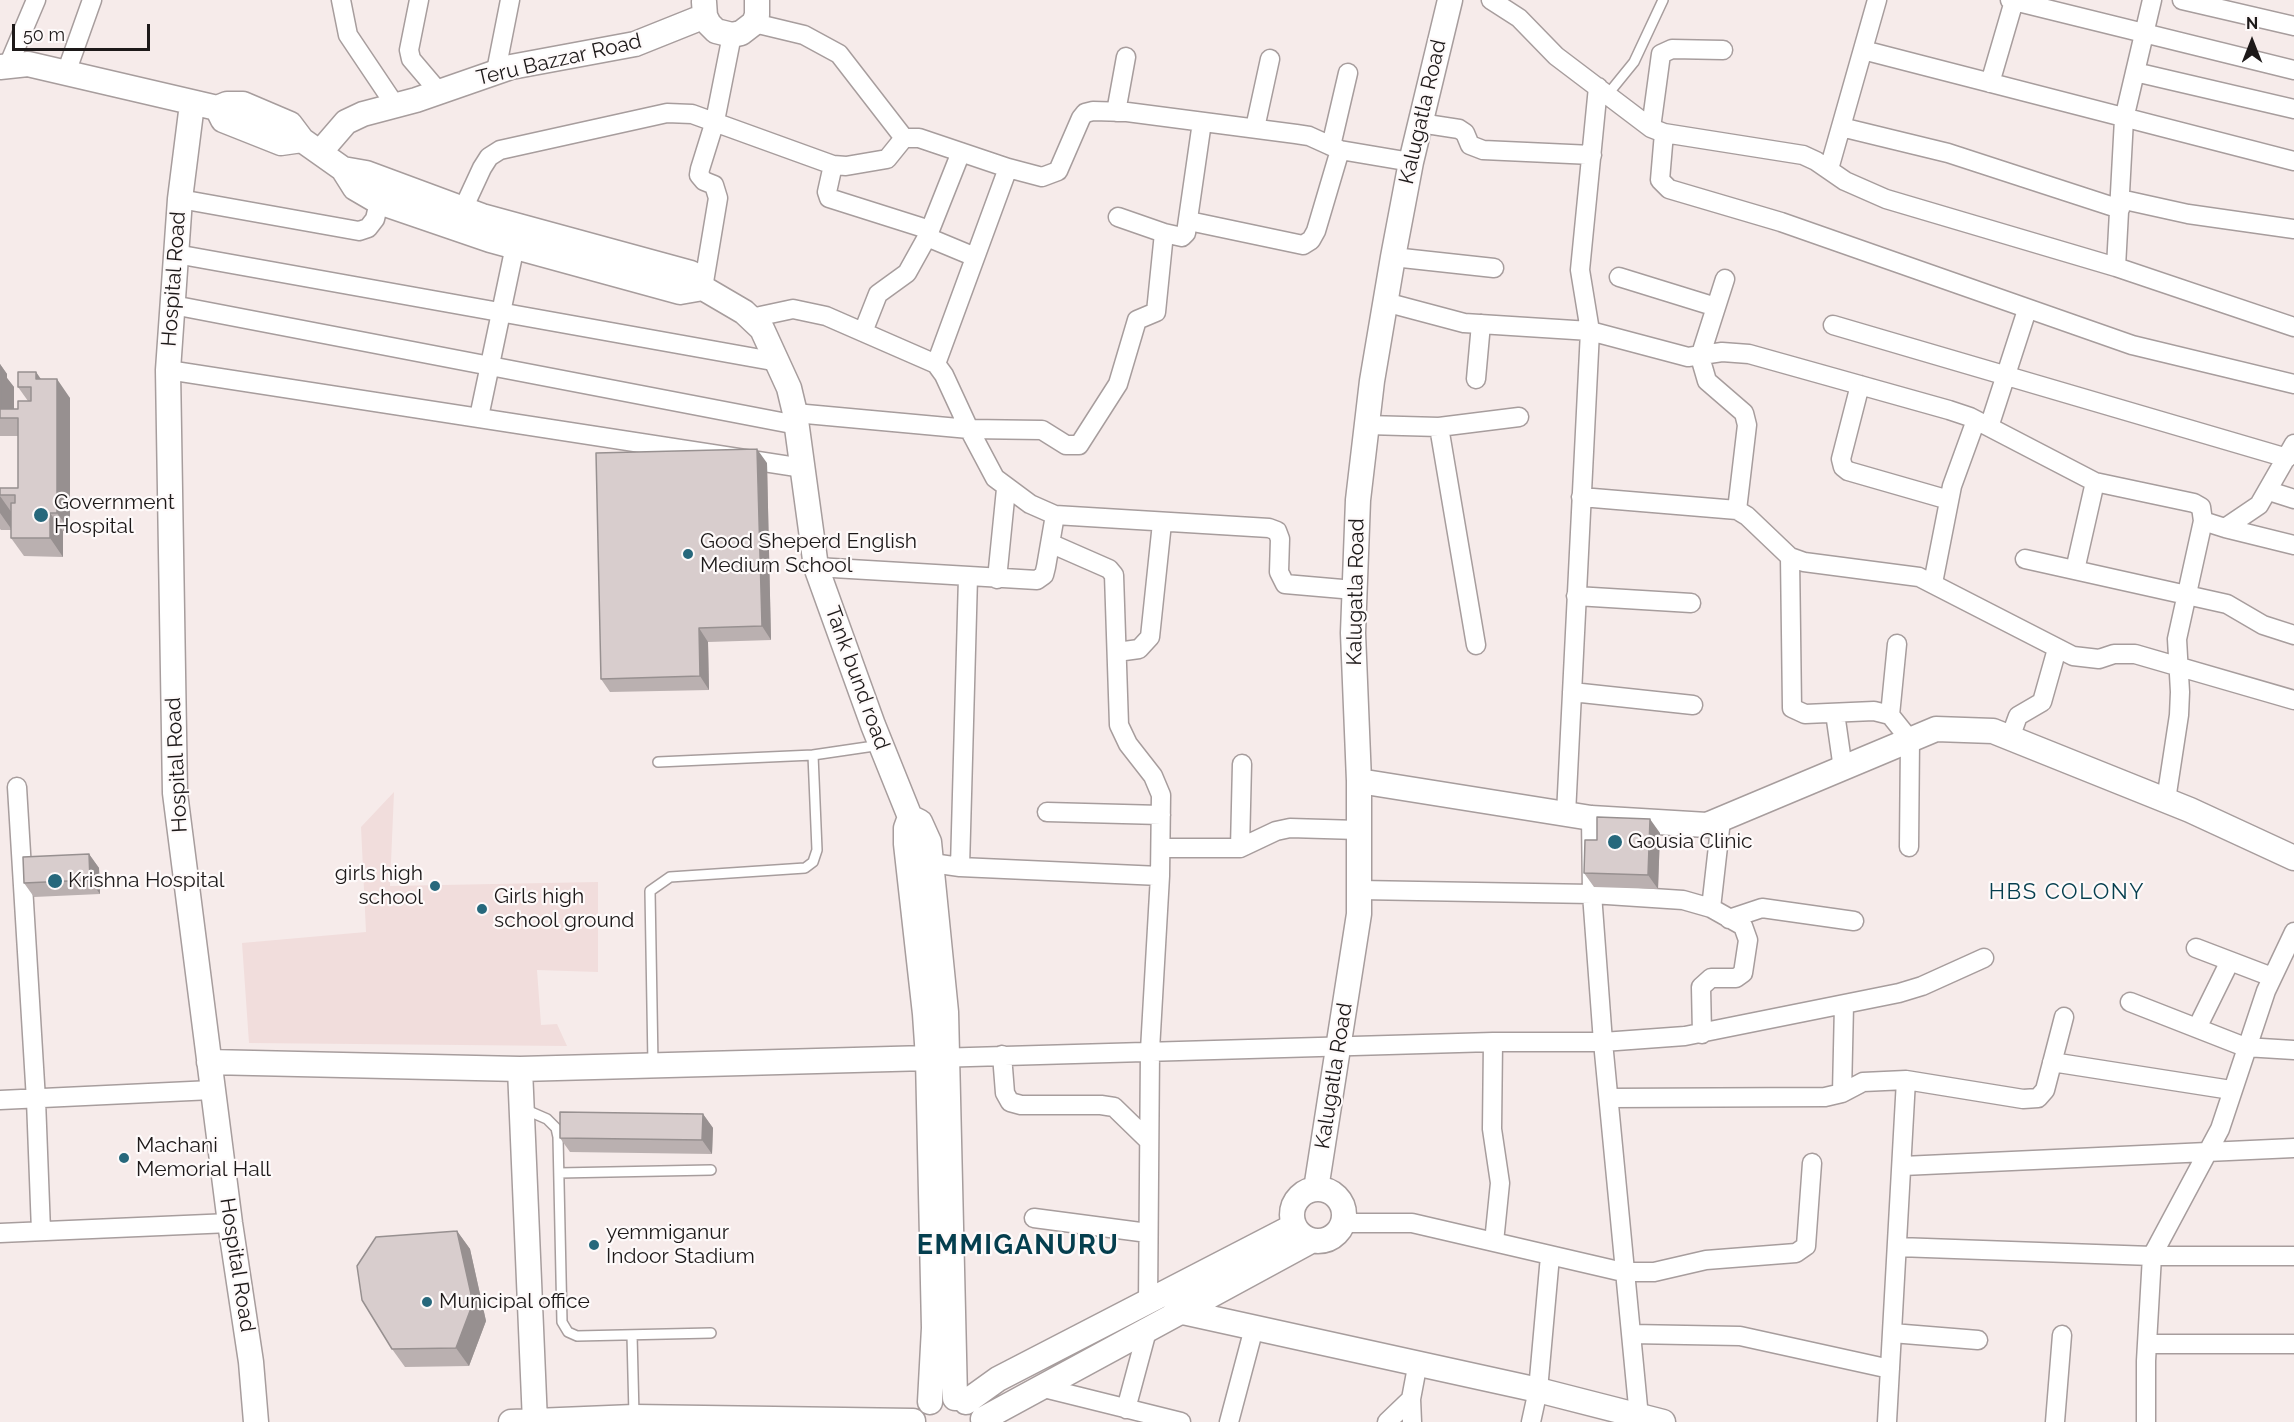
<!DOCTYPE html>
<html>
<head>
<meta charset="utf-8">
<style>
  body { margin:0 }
  #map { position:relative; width:2294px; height:1422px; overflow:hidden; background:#f6ebea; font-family:Raleway,sans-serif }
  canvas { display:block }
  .north { position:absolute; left:2222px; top:12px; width:60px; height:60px; -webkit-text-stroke:4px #fefafa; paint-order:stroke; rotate:0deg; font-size:16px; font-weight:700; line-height:24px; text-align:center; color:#1d1919 }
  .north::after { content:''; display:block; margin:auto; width:21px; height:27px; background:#1d1919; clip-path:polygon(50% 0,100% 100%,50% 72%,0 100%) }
  .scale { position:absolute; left:12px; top:24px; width:138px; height:27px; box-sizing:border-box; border:3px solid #1d1919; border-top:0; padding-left:8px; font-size:18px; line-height:21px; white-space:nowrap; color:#1d1919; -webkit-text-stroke:4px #fefafa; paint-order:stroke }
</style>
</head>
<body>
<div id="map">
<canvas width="2294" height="1422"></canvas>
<div class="north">N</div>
<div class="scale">50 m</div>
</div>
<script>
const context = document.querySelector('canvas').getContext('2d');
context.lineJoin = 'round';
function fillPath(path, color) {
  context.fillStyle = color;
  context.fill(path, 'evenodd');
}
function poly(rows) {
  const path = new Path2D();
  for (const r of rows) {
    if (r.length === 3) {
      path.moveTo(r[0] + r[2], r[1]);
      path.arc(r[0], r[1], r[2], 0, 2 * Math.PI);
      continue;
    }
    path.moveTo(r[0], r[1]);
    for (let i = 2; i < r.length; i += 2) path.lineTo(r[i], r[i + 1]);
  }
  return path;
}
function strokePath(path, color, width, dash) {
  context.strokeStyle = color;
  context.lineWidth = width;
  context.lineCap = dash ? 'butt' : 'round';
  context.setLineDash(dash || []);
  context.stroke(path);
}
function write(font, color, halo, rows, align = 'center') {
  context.font = font + ' Raleway,sans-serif';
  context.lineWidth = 4.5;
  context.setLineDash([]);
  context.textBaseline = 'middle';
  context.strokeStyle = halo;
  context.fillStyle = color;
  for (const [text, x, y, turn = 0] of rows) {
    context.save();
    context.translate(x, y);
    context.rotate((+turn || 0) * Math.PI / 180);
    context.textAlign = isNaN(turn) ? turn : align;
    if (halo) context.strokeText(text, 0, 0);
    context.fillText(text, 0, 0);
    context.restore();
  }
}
fillPath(poly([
  [394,792,390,886,598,882,598,972,537,970,541,1025,557,1024,567,1046,249,1043,242,943,366,932,361,827]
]), '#f1dddc');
const service = poly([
  [1608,94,1634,62,1663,0],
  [658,762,813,755],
  [653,1064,650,891,670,877,805,868,813,862,817,850,813,755,881,745],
  [524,1109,547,1119,556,1128,558,1137,562,1322,568,1332,577,1336,711,1333],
  [559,1173,711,1170],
  [632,1335,634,1415]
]);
const minor = poly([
  [341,0,348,35,395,105],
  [419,0,409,50,411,59,439,92],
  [1491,0,1519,18,1556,56,1651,128,1664,133,1803,155,1816,161,1845,181,1886,199,2116,267,2294,327],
  [2010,0,2294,70],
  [2182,0,2294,26],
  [754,23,804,35,839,54,904,138],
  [1863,50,2294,161],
  [8,66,36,0],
  [496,71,510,0],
  [2135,72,2294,109],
  [66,73,92,0],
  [1990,83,2014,1],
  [1116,112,1126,57],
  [1420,123,1459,129,1465,133,1470,145,1483,150,1592,155],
  [1841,127,1948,153,2120,209],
  [1255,128,1270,59],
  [1651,128,1661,54,1672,49,1723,50],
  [1664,133,1660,180,1669,189,1781,222,2132,345,2294,384],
  [1331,146,1348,73],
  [833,165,827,192,829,198,930,230,961,152],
  [1008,168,1042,177,1058,171,1081,118,1085,113,1093,111,1127,112,1296,134,1309,136,1340,150,1411,162],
  [1829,169,1877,0],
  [180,199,359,231,368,228,375,219,379,202],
  [2120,199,2188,214,2294,229],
  [463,209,482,168,489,157,500,150,667,113,692,114,833,165,846,166,887,159,904,138,919,138,1008,168,936,364],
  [1118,217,1164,233],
  [1189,221,1303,245,1311,240,1316,231,1340,150],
  [930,230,927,237,975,257],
  [176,254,778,362],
  [1393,257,1494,268],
  [2116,267,2124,119,2152,0],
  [1619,277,1716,307],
  [1725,279,1700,357,1707,381,1744,413,1747,425,1737,510],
  [703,288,718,198,714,185,704,181,699,175,700,169,715,121,732,35],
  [1385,302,1464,323,1590,331,1688,357,1722,352,1749,354,1949,410,1970,417,2095,482,2194,503,2201,507,2203,521,2177,639,2180,692,2179,715,2166,800],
  [173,305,797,425],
  [751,318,793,309,826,316,936,364,944,375,969,429,1042,430,1066,445,1079,445,1118,384,1137,320,1156,312,1164,233,1182,237,1186,233,1202,122],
  [1833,325,2287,458],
  [863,332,878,294,907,273,927,237],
  [168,370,803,468],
  [1476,379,1481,324],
  [1860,385,1841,459,1843,467,1848,471,1949,500],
  [795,413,969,429,995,478,1030,504,1055,515,1269,528,1277,531,1280,539,1279,572,1285,584,1354,590],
  [479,417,515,246],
  [1367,425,1439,427,1519,417],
  [1439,427,1476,645],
  [1989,427,2027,310],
  [2269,491,2294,499],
  [1581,497,1737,510,1747,516,1790,557,1804,562,1919,577,2073,656,2099,659,2114,654,2135,654,2294,700],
  [2203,521,2225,528,2259,505,2294,444],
  [2225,528,2294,545],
  [1052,544,1109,569,1114,575,1119,725,1128,744,1153,776,1161,795,1160,876,1150,1050,1148,1304],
  [1790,557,1792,708,1805,714,1874,711,1890,715,1910,740,1909,847],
  [2025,559,2227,604,2263,625,2294,635],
  [816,567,1037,580,1044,575,1046,567,1055,515],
  [2075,570,2095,482],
  [997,579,1006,489],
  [1933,583,1952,486,1976,420],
  [1576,596,1691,603],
  [1117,652,1139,649,1150,637,1162,523],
  [1572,692,1693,705],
  [1835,713,1843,769],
  [1890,715,1897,644],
  [2010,738,2018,716,2042,702,2057,649],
  [17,787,36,1100,41,1231],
  [1047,812,1161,815],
  [1566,814,1590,331,1580,270,1598,87],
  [1591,818,1592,894,1603,1042,1639,1417],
  [1161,848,1240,848,1276,831,1290,828,1358,830],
  [1240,848,1242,764],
  [932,863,960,867,1160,876],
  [960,867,968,577],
  [1360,890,1592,894,1683,900,1711,908,1743,926,1748,940,1743,973,1736,978,1711,978,1701,987,1702,1034],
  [1711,908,1721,820],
  [1729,919,1762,908,1854,921],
  [2196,948,2272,977],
  [2130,1002,2245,1047,2294,1050],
  [2197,1028,2230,961],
  [1493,1042,1492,1129,1500,1183,1494,1242],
  [1002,1055,1005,1093,1010,1102,1021,1105,1101,1105,1114,1107,1149,1141],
  [935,1058,1493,1042,1603,1042,1685,1036,1899,993,1922,986,1984,958],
  [2052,1062,2231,1090],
  [1906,1080,2023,1099,2038,1098,2045,1090,2064,1017],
  [1842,1093,1844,1005],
  [1610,1098,1825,1097,1842,1093,1863,1082,1906,1080,1887,1422],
  [0,1100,212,1090],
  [1903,1166,2294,1148],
  [1034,1218,1148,1233],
  [1343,1223,1412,1223,1623,1272,1654,1272,1706,1260,1796,1253,1806,1246,1812,1163],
  [0,1233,230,1223],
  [1898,1247,2152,1256,2294,1256],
  [1892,1333,1978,1340],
  [1631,1334,1740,1336,1890,1369],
  [2147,1344,2294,1344],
  [1044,1388,1181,1422],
  [1126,1409,1147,1331],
  [1229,1422,1254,1328],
  [1387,1422,1411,1399],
  [1412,1422,1411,1399,1418,1362],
  [1531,1422,1538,1390,1550,1256],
  [2055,1422,2062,1335],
  [2146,1422,2146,1361,2152,1256,2220,1129,2266,991,2294,932]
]);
const tertiary = poly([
  [704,2,705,16,709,24,716,31,732,35,741,33,754,23,757,15,757,0],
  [0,67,28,64,217,108,227,104,243,104,290,124,302,140,343,169,355,188,379,202,490,240,680,292,703,288],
  [192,104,180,199,168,370,175,793,230,1223,251,1362,256,1422],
  [217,108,223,120,281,143,302,140],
  [321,151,346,122,363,114,416,100,511,67,635,44,705,16],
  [343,169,366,173,482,216,691,273,703,288,744,312,762,329,789,388,795,413,816,567,873,725,910,817],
  [1359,781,1591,818,1707,825,1936,729,1993,731,2190,810,2294,858],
  [910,817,920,822,929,842,946,1012,955,1398],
  [910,817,906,828,906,844,925,1014,928,1058,934,1328,930,1402],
  [209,1062,520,1069,928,1058],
  [520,1069,535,1422],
  [1318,1215,26],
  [1316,1189,1359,914,1359,781,1353,633,1358,500,1372,381,1393,257,1411,162,1450,0],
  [1169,1292,1183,1312,1538,1390,1663,1422],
  [966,1402,998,1379,1294,1226],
  [983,1419,1311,1241],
  [511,1422,634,1417,913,1421]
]);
strokePath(service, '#a79d9d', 12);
strokePath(minor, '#a79d9d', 21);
strokePath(tertiary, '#a79d9d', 27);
strokePath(service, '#fff', 9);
strokePath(minor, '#fff', 18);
strokePath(tertiary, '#fff', 24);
fillPath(poly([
  [0,364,7,374,7,378,14,387,14,409,18,409,28,401,18,387,36,372,41,379,70,398,70,531,63,531,63,557,24,556,11,538,11,530,1,530,0,529,0,488,18,488,18,436,0,436],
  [767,463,771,640,708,642,709,690,610,692,601,679],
  [1660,833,1658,889,1594,887,1584,873,1597,840],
  [89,854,99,868,100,894,34,897,24,883],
  [703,1114,713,1128,712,1154,570,1152,560,1138],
  [457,1231,470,1249,486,1321,469,1366,405,1367,392,1349]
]), '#bab0b0');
fillPath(poly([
  [0,364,7,374,7,378,14,387,14,418,1,409],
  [36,372,48,390,36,379],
  [57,379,70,398,70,531,57,513],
  [757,449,767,463,771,640,762,626],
  [0,496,12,513,12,530,0,513],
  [50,513,63,531,63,557,50,538],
  [699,628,708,642,709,690,700,676],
  [1650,819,1660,833,1658,889,1648,875],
  [89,854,99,868,100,894,90,880],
  [703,1114,713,1128,712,1154,702,1140],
  [457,1231,470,1249,486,1321,469,1366,456,1348]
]), '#979090');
const building = poly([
  [0,368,1,368,1,409,18,409,18,401,31,401,31,387,18,387,18,372,36,372,36,379,57,379,57,513,50,513,50,538,11,538,11,503,15,503,15,495,0,495,0,488,18,488,18,418,0,418,0,368],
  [757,449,762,626,699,628,700,676,601,679,596,453,757,449],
  [1597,817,1650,819,1648,875,1584,873,1585,840,1597,840,1597,817],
  [89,854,90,880,24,883,23,857,89,854],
  [560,1112,703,1114,702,1140,560,1138,560,1112],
  [457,1231,473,1303,456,1348,392,1349,362,1300,357,1266,376,1237,457,1231]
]);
fillPath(building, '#d8cdcd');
strokePath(building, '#979090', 1.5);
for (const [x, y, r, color] of [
  [41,515,8,"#27687c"],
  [688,554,6,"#27687c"],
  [1615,842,8,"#27687c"],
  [55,881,8,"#27687c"],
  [435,886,6,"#27687c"],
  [482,909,6,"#27687c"],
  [124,1158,6,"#27687c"],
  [594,1245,6,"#27687c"],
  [427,1302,6,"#27687c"]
]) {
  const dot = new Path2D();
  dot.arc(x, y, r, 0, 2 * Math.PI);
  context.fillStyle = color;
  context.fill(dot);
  strokePath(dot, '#fefafa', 2);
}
write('21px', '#1d1919', '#fefafa', [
  ["Teru Bazzar Road",559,60,-13],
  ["Kalugatla Road",1423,112,-77],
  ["Hospital Road",174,279,-86],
  ["Kalugatla Road",1356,592,-89],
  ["Tank bund road",857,678,70],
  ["Hospital Road",177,765,-93],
  ["Kalugatla Road",1334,1076,-81],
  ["Hospital Road",237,1265,81]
]);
write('21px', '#1d1919', '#fefafa', [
  ["Government",54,503],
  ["Hospital",54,527],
  ["Good Sheperd English",700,542],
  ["Medium School",700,566],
  ["Gousia Clinic",1628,842],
  ["girls high",423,874,"right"],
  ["school",423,898,"right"],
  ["Krishna Hospital",68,881],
  ["Girls high",494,897],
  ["school ground",494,921],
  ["Machani",136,1146],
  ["Memorial Hall",136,1170],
  ["yemmiganur",606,1233],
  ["Indoor Stadium",606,1257],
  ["Municipal office",439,1302]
], 'left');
context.letterSpacing = '1.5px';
write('22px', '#053e4e', '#fefafa', [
  ["HBS COLONY",2067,892]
]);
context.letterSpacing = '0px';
context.letterSpacing = '1.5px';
write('bold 27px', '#053e4e', '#fefafa', [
  ["EMMIGANURU",1018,1246]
]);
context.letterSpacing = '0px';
</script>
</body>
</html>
